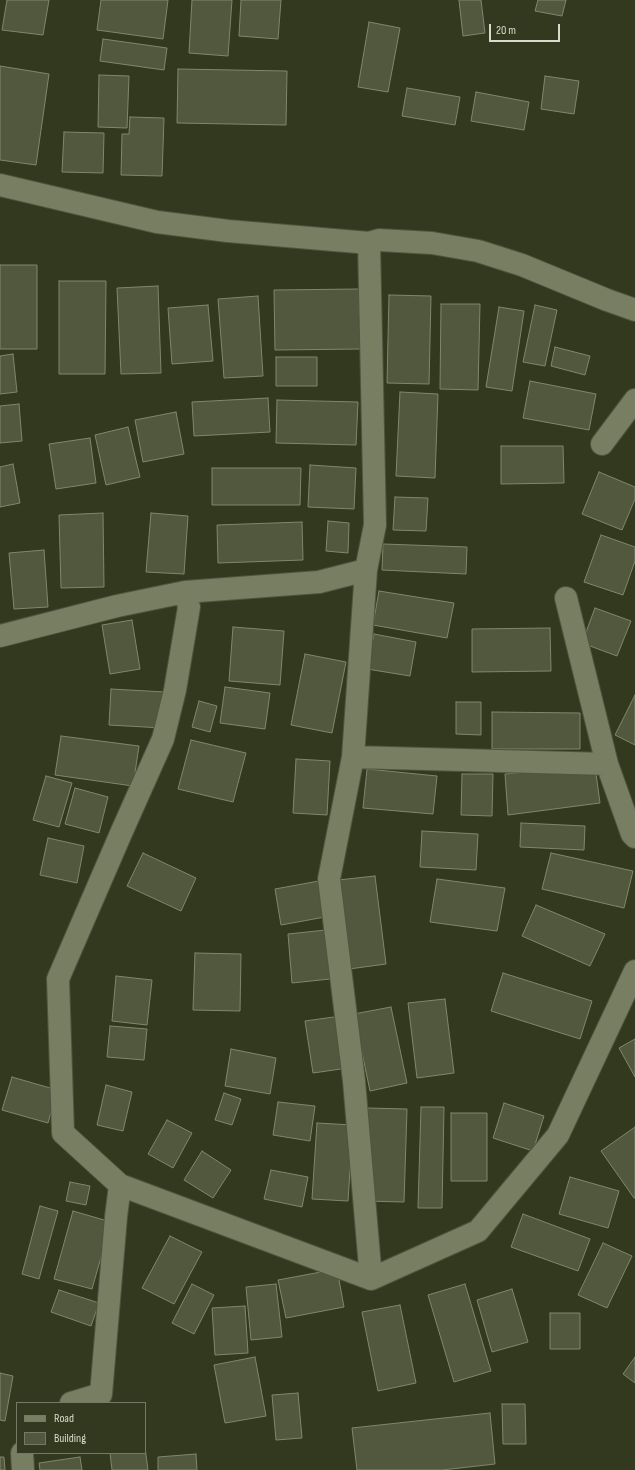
<!DOCTYPE html>
<html>
<head>
<meta charset="utf-8">
<style>
  body { margin:0 }
  #map { position:relative; width:635px; height:1470px; overflow:hidden; background:#33391f; font-family:"Sofia Sans Condensed",sans-serif }
  canvas { display:block }
  .legend { position:absolute; left:16px; top:1402px; width:130px; height:52px; box-sizing:border-box; background:#33391f; border:1px solid #757a64; margin:0; padding:5px 7px; list-style:none; font-size:12px; color:#d7dbcc }
  .legend li { display:flex; align-items:center; gap:8px; height:20px }
  .legend b { width:20px; border:1px solid #757a64 }
  .scale { position:absolute; left:489px; top:24px; width:71px; height:18px; box-sizing:border-box; border:2px solid #d7dbcc; border-top:0; padding-left:5px; font-size:12px; line-height:14px; white-space:nowrap; color:#d7dbcc; -webkit-text-stroke:3px #33391f; paint-order:stroke }
</style>
</head>
<body>
<div id="map">
<canvas width="635" height="1470"></canvas>
<ul class="legend">
<li><b style="height:5px;background:#777e62"></b>Road</li>
<li><b style="height:11px;background:#52583d"></b>Building</li>
</ul>
<div class="scale">20 m</div>
</div>
<script>
const context = document.querySelector('canvas').getContext('2d');
context.lineJoin = 'round';
function fillPath(path, color) {
  context.fillStyle = color;
  context.fill(path, 'evenodd');
}
function poly(rows) {
  const path = new Path2D();
  for (const r of rows) {
    path.moveTo(r[0], r[1]);
    for (let i = 2; i < r.length; i += 2) path.lineTo(r[i], r[i + 1]);
  }
  return path;
}
function strokePath(path, color, width, dash) {
  context.strokeStyle = color;
  context.lineWidth = width;
  context.lineCap = dash ? 'butt' : 'round';
  context.setLineDash(dash || []);
  context.stroke(path);
}
const building = poly([
  [7,0,49,0,43,35,2,30,7,0],
  [101,0,168,0,163,39,97,30,101,0],
  [192,0,232,0,228,56,189,53,192,0],
  [241,0,281,0,278,39,239,36,241,0],
  [459,0,481,0,485,33,463,36,459,0],
  [538,0,566,0,562,16,535,11,538,0],
  [369,22,400,28,388,92,358,87,369,22],
  [103,39,167,48,164,70,100,61,103,39],
  [0,66,49,74,36,165,0,160,0,66],
  [178,69,287,71,286,125,177,123,178,69],
  [99,75,129,76,127,128,98,127,99,75],
  [545,76,579,81,574,114,541,109,545,76],
  [407,88,460,97,455,125,402,116,407,88],
  [476,92,529,102,524,130,471,121,476,92],
  [130,117,164,118,162,176,121,175,122,134,129,134,130,117],
  [64,132,104,133,103,173,62,172,64,132],
  [0,265,37,265,37,349,0,349,0,265],
  [59,281,106,281,105,374,59,374,59,281],
  [158,286,161,373,121,374,117,288,158,286],
  [359,289,360,349,275,350,274,290,359,289],
  [389,295,431,296,429,384,387,383,389,295],
  [258,296,263,376,224,378,218,299,258,296],
  [441,304,480,304,478,390,440,389,441,304],
  [208,305,213,361,172,364,168,308,208,305],
  [535,305,557,310,545,366,523,362,535,305],
  [499,307,524,311,512,391,486,387,499,307],
  [555,347,590,356,585,375,551,366,555,347],
  [13,354,17,392,0,394,0,356,13,354],
  [276,357,317,357,317,386,276,386,276,357],
  [530,381,596,394,589,430,523,418,530,381],
  [400,392,438,394,435,478,396,476,400,392],
  [268,398,270,432,194,436,192,402,268,398],
  [277,400,358,402,356,445,276,443,277,400],
  [19,404,22,441,0,443,0,406,19,404],
  [176,412,184,454,143,462,135,420,176,412],
  [128,427,140,477,106,485,95,435,128,427],
  [90,438,96,483,56,489,49,444,90,438],
  [501,446,563,446,564,483,501,484,501,446],
  [13,464,20,503,0,507,0,467,13,464],
  [310,465,356,468,354,509,308,507,310,465],
  [212,468,301,468,300,505,212,505,212,468],
  [599,472,635,487,635,499,622,530,582,514,599,472],
  [395,497,428,498,426,531,393,530,395,497],
  [103,513,104,587,61,588,59,515,103,513],
  [151,513,188,516,184,574,146,572,151,513],
  [328,521,349,523,348,553,326,551,328,521],
  [302,522,303,560,218,563,217,525,302,522],
  [601,535,635,547,635,561,623,595,584,582,601,535],
  [383,544,467,547,466,574,382,570,383,544],
  [44,550,48,607,14,609,9,553,44,550],
  [379,591,454,603,447,638,373,625,379,591],
  [595,608,631,621,617,656,582,643,595,608],
  [132,620,140,669,110,674,102,625,132,620],
  [233,627,284,631,280,685,229,681,233,627],
  [550,628,551,671,472,672,472,629,550,628],
  [374,634,416,642,410,676,367,669,374,634],
  [305,654,346,662,332,733,291,725,305,654],
  [225,687,270,693,265,729,220,723,225,687],
  [111,689,165,692,163,728,109,725,111,689],
  [635,695,635,745,615,735,635,695],
  [199,701,217,706,210,732,192,727,199,701],
  [456,702,481,702,481,735,456,734,456,702],
  [492,712,580,713,580,749,492,749,492,712],
  [61,736,139,746,133,786,55,775,61,736],
  [191,740,246,753,233,802,178,789,191,740],
  [296,759,330,761,327,815,293,813,296,759],
  [595,766,600,803,508,815,505,774,595,766],
  [367,769,437,776,433,814,363,808,367,769],
  [462,774,493,774,492,816,461,815,462,774],
  [46,776,72,783,59,827,33,820,46,776],
  [75,788,108,797,99,833,65,824,75,788],
  [521,823,585,826,584,850,520,847,521,823],
  [422,831,478,834,476,870,420,867,422,831],
  [48,838,84,846,77,883,40,875,48,838],
  [143,853,196,878,181,911,127,886,143,853],
  [551,853,633,871,624,908,542,889,551,853],
  [375,876,386,964,349,969,338,880,375,876],
  [437,879,505,888,497,931,430,922,437,879],
  [319,881,325,917,281,925,275,889,319,881],
  [536,905,605,934,590,966,522,936,536,905],
  [326,930,330,979,292,983,288,934,326,930],
  [195,953,241,954,240,1011,193,1010,195,953],
  [503,973,592,1001,580,1039,491,1011,503,973],
  [116,976,152,980,147,1025,112,1021,116,976],
  [445,999,454,1073,417,1078,408,1003,445,999],
  [391,1007,407,1083,370,1091,354,1014,391,1007],
  [341,1016,348,1068,313,1073,305,1021,341,1016],
  [110,1026,147,1029,144,1060,107,1057,110,1026],
  [635,1039,635,1077,619,1048,635,1039],
  [231,1049,276,1058,270,1094,225,1086,231,1049],
  [12,1077,57,1090,48,1123,2,1110,12,1077],
  [106,1085,132,1092,123,1131,97,1125,106,1085],
  [224,1093,241,1099,232,1125,215,1120,224,1093],
  [278,1102,315,1106,310,1141,273,1135,278,1102],
  [504,1103,544,1116,533,1151,493,1138,504,1103],
  [421,1107,444,1107,442,1208,418,1208,421,1107],
  [367,1108,407,1109,404,1202,365,1201,367,1108],
  [451,1113,487,1113,487,1181,451,1181,451,1113],
  [167,1120,192,1133,173,1168,148,1154,167,1120],
  [317,1123,353,1125,348,1201,312,1199,317,1123],
  [635,1127,635,1198,634,1198,601,1151,635,1127],
  [202,1151,231,1170,213,1198,184,1180,202,1151],
  [271,1170,308,1177,302,1207,264,1199,271,1170],
  [570,1177,619,1191,608,1228,559,1214,570,1177],
  [70,1182,90,1186,86,1205,66,1201,70,1182],
  [40,1206,58,1211,39,1279,22,1274,40,1206],
  [73,1211,111,1222,92,1289,54,1279,73,1211],
  [523,1214,590,1239,578,1271,511,1247,523,1214],
  [170,1236,202,1252,174,1304,142,1288,170,1236],
  [603,1243,632,1256,607,1308,578,1295,603,1243],
  [337,1269,344,1307,286,1318,278,1280,337,1269],
  [192,1284,214,1295,194,1334,172,1323,192,1284],
  [276,1284,282,1337,251,1340,246,1287,276,1284],
  [465,1284,491,1371,454,1382,428,1295,465,1284],
  [512,1289,528,1342,492,1352,477,1300,512,1289],
  [59,1290,99,1303,91,1326,51,1312,59,1290],
  [400,1305,416,1383,378,1391,362,1312,400,1305],
  [245,1306,248,1353,215,1355,212,1308,245,1306],
  [550,1313,580,1313,580,1349,550,1349,550,1313],
  [255,1357,266,1416,225,1423,214,1365,255,1357],
  [635,1357,635,1383,623,1374,635,1357],
  [0,1373,13,1376,5,1421,0,1420,0,1373],
  [298,1393,302,1438,276,1440,272,1395,298,1393],
  [502,1404,525,1404,526,1444,503,1444,502,1404],
  [490,1413,495,1464,442,1470,357,1470,352,1428,490,1413],
  [145,1447,148,1470,112,1470,110,1453,145,1453,145,1447],
  [196,1454,197,1470,158,1470,158,1457,196,1454],
  [0,1457,4,1457,5,1470,0,1470,0,1457],
  [80,1457,82,1470,40,1470,39,1463,80,1457]
]);
fillPath(building, '#52583d');
strokePath(building, '#80876b', 1);
const minor = poly([
  [602,444,635,400],
  [366,570,353,757,329,879,354,1081,371,1279],
  [185,592,189,607,175,690,163,739,122,831,58,979,63,1133,120,1185,371,1279,478,1231,558,1135,635,971],
  [566,598,607,764,632,834,635,837],
  [0,636,117,606,185,592,319,582,366,570,375,525,369,243],
  [353,757,607,764],
  [71,1403,101,1394,116,1217,120,1185],
  [22,1453,23,1470]
]);
const tertiary = poly([
  [0,185,157,222,228,231,369,243,379,240,432,243,478,251,522,265,607,300,635,310]
]);
strokePath(minor, '#50543e', 24);
strokePath(tertiary, '#50543e', 24);
strokePath(minor, '#777e62', 22);
strokePath(tertiary, '#777e62', 22);
</script>
</body>
</html>
